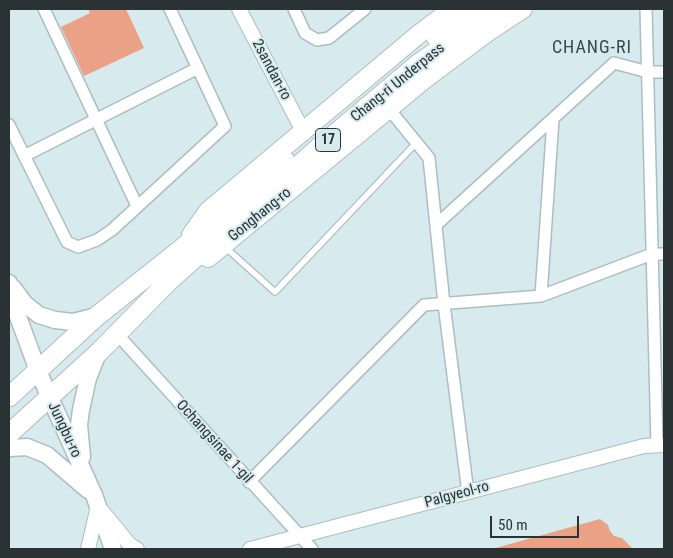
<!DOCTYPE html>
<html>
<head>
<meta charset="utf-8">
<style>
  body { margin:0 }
  #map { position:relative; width:673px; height:558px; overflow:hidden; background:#d7eaee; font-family:"Roboto Condensed",sans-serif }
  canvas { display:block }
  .frame { position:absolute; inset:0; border:10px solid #2b3234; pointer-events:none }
  .scale { position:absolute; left:490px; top:516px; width:89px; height:22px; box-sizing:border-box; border:2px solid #2b3234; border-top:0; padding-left:6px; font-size:15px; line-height:18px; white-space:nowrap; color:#2b3234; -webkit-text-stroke:4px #d7eaee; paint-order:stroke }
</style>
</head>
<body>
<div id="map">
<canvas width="673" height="558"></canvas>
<div class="frame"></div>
<div class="scale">50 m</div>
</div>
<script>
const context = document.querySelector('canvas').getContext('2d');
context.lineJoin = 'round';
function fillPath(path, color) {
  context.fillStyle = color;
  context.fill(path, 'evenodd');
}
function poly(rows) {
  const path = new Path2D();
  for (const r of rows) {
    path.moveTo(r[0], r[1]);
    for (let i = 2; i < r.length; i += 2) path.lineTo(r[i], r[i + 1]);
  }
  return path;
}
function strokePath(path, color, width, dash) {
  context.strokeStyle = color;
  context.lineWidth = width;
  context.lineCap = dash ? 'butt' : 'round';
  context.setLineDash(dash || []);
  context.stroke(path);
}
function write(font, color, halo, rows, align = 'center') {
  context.font = font + ' "Roboto Condensed",sans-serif';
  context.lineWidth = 4;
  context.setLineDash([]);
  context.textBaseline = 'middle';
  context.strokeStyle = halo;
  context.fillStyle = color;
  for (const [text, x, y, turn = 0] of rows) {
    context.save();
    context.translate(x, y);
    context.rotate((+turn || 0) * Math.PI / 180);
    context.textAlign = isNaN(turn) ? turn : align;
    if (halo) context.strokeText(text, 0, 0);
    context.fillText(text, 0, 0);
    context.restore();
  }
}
fillPath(poly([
  [88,9,126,9,144,48,84,76,61,27,90,13],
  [600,519,608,525,610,531,614,536,622,538,633,549,492,549]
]), '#eba185');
const service = poly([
  [225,247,275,292,417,142]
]);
const minor = poly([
  [44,9,137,206],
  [294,9,305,33,317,40,329,38,365,9],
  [646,9,657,445],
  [389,109,429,158,444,304,468,493],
  [9,125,67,242,78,247,97,240,112,230,225,126,170,9],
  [24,156,198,68],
  [436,225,614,63,648,72,664,72],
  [541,296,553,119],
  [117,334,312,549],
  [249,482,424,305,541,296,652,254,664,254]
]);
const tertiary = poly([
  [239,9,303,131],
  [102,511,130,545,137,549],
  [88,549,98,506],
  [250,549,644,446,664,445]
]);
const secondary = poly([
  [9,283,16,311,38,371,94,495,113,549],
  [13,288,25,304,39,315,55,320,73,322,97,316],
  [9,448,27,447,47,455,88,490],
  [82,457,79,425,81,410,88,378,98,353]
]);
const primary = poly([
  [191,235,208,211,419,34,452,9],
  [208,258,425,79,488,32,523,9]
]);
const trunk = poly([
  [436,37,474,9],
  [9,397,97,316,180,250,285,161],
  [9,434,99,352,169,281,317,149,418,64,496,9]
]);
strokePath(service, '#acbec1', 8);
strokePath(minor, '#acbec1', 14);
strokePath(tertiary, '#acbec1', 16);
strokePath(secondary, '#acbec1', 19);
strokePath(primary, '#acbec1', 20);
strokePath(trunk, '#acbec1', 21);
strokePath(service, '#fff', 5.5);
strokePath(minor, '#fff', 11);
strokePath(tertiary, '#fff', 14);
strokePath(secondary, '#fff', 16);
strokePath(primary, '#fff', 18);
strokePath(trunk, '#fff', 19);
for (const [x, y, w] of [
  [328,140,25]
]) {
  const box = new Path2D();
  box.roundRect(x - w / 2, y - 11.5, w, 23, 4);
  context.fillStyle = '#d7eaee';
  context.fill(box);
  strokePath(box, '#2b3234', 1);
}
write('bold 14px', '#2b3234', null, [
  ["17",328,140]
]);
write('15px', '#2b3234', '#d7eaee', [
  ["2sandan-ro",271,70,62],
  ["Chang-ri Underpass",398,83,-39],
  ["Gonghang-ro",260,215,-39],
  ["Jungbu-ro",64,430,65],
  ["Ochangsinae 1-gil",214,442,48],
  ["Palgyeol-ro",457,495,-15]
]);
context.letterSpacing = '1px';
write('18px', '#38484b', '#d7eaee', [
  ["CHANG-RI",592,48]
]);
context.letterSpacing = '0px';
</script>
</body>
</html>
